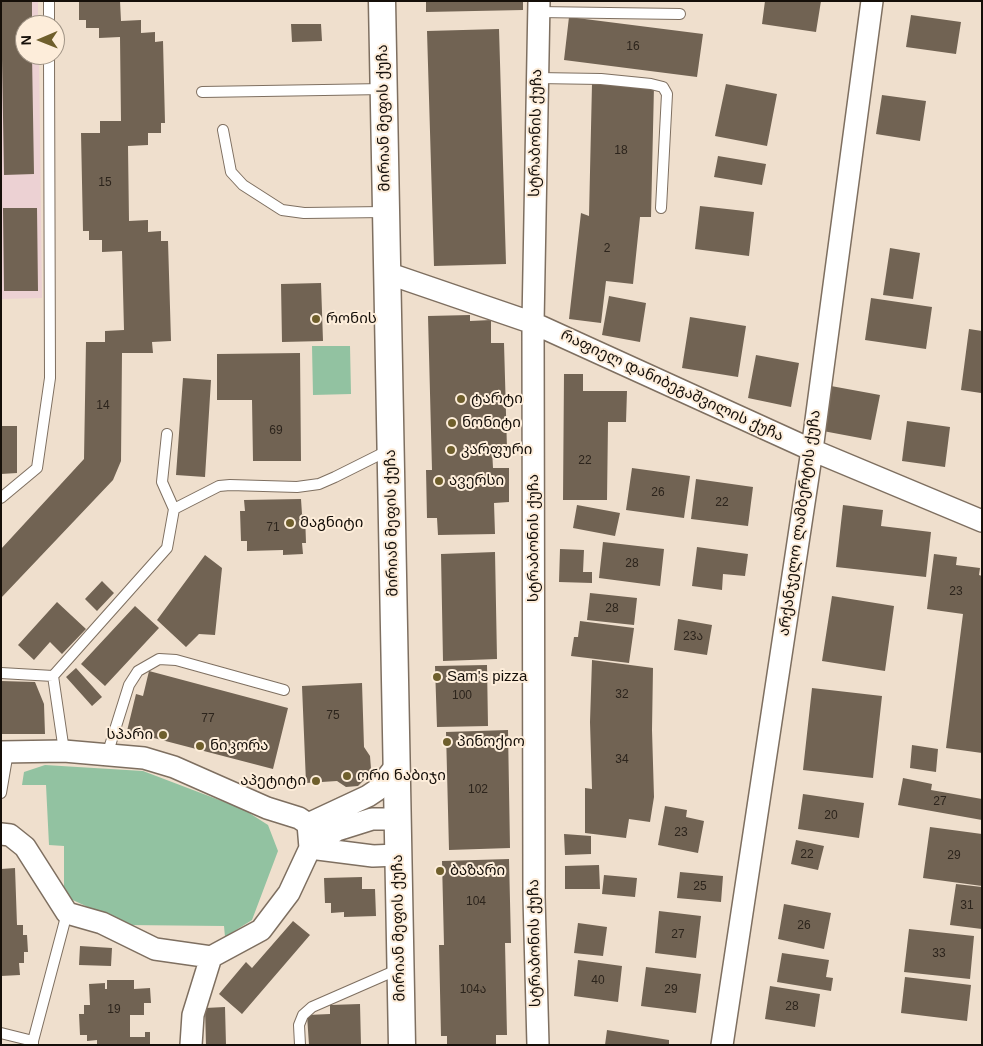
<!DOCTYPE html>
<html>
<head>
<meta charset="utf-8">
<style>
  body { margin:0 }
  #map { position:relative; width:983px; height:1046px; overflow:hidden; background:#efdfcd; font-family:Arial,sans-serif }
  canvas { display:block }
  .frame { position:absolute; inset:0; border:2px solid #150f09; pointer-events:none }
  .north { position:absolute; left:15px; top:15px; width:50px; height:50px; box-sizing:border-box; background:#fdedda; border:1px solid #a09486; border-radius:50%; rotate:269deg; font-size:14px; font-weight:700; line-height:20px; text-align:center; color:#150f09 }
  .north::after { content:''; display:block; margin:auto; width:18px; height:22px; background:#6f5f2c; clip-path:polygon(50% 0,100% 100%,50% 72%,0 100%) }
</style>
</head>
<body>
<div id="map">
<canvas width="983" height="1046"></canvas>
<div class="frame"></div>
<div class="north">N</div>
</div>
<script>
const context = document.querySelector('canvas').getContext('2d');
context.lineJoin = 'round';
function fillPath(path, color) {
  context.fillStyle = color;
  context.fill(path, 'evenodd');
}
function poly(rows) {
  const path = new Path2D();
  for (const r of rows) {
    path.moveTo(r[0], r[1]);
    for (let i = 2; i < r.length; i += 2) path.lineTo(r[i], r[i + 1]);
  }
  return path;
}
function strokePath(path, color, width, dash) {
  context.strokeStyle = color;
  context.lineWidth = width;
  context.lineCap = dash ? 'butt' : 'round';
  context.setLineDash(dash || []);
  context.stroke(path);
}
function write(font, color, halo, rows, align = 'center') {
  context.font = font + ' Arial,"Noto Sans Georgian",sans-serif';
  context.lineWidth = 4;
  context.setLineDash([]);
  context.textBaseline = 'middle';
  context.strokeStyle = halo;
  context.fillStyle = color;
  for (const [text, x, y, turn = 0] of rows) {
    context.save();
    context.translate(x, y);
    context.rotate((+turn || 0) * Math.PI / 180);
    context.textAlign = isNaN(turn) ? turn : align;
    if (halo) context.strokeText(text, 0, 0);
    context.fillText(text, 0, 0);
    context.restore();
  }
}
fillPath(poly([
  [1,1,38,1,38,25,25,25,25,55,39,55,42,298,1,299]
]), '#ecd1d3');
fillPath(poly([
  [312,346,350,346,351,394,313,395],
  [45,765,143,771,243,809,268,825,278,851,252,920,225,937,224,926,127,925,64,896,64,846,49,845,46,785,22,785,24,772]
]), '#92c2a1');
fillPath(poly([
  [1,1,32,1,32,25,25,25,25,55,32,55,34,174,4,175],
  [79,1,120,1,121,21,141,20,141,33,155,32,155,42,163,41,165,123,161,123,161,133,148,133,148,145,128,146,129,221,148,220,148,232,161,231,161,241,168,241,171,341,152,342,153,353,122,353,121,461,113,480,1,598,1,549,84,459,86,342,105,342,105,331,124,330,122,251,102,252,102,240,89,240,89,231,83,231,81,133,100,133,100,121,121,121,120,37,99,38,99,28,86,28,86,20,79,20],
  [426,1,523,1,523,10,426,12],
  [765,1,821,1,816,32,762,24],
  [911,15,961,22,956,54,906,47],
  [569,17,703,34,697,77,564,60],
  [291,24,321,24,322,41,292,42],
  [499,29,506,264,434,266,427,31],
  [592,84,654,86,651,217,640,217,633,284,606,281,601,323,569,319,581,213,589,216],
  [726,84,777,94,767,146,715,136],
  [882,95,926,101,920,141,876,134],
  [718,156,766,164,762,185,714,177],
  [700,206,754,212,749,256,695,249],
  [3,208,37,208,38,291,4,291],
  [890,248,920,253,913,299,883,295],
  [321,283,323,341,282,342,281,284],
  [609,296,646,303,640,342,602,335],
  [871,298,932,307,926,349,865,340],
  [470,315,470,321,491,320,491,343,504,343,507,449,492,449,493,468,509,468,509,502,494,503,495,534,438,535,437,518,427,518,426,470,432,470,428,316],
  [690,317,746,326,738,377,682,368],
  [969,329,982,331,981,393,961,390],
  [300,353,301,461,253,461,252,400,217,400,217,354],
  [756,355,799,363,791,407,748,398],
  [564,374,583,374,583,391,627,391,626,422,608,422,607,500,563,500],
  [183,378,211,380,205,477,176,475],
  [831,386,880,395,871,440,823,431],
  [907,421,950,427,945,467,902,461],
  [1,426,17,426,17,473,1,474],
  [632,468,690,476,684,518,626,510],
  [696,479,753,487,748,526,691,519],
  [301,499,302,514,305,514,306,543,302,543,303,554,283,555,283,550,247,551,247,541,241,541,240,511,245,511,244,500],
  [577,505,620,513,615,536,573,528],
  [843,505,883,510,881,526,931,532,926,577,836,567],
  [603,542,664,549,660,586,599,578],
  [697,547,748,554,745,576,723,574,722,590,692,586],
  [560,549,584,550,583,572,592,572,592,583,559,582],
  [495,552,497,659,443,661,441,554],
  [934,554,957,557,956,565,980,568,979,575,982,576,982,753,946,748,963,614,927,609],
  [205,555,222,568,215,635,199,634,186,647,157,620],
  [102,581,114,593,97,611,85,599],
  [590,593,637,598,634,625,587,620],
  [832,596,894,606,885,671,822,661],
  [57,602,86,629,62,654,50,642,34,660,18,645],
  [135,606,159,628,105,686,81,664],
  [678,619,712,625,707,655,674,650],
  [580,621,634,628,629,663,571,656,574,637,578,637],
  [592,660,653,668,652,730,654,797,650,822,629,819,626,838,585,833,585,788,592,789,590,722],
  [487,665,488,726,437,727,435,666],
  [76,668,102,697,92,706,66,677],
  [149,671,288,708,273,769,127,731,136,694,143,696],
  [1,681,35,682,44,704,45,734,1,734],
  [362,683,364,747,370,756,371,769,366,778,358,786,346,787,337,781,306,783,302,686],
  [812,688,882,696,873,778,803,770],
  [508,730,510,848,449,850,446,732],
  [912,745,938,749,936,772,910,768],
  [903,778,932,784,931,790,982,799,982,820,898,805],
  [803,794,864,803,859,838,798,829],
  [665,806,687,810,686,817,704,821,698,853,658,845],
  [930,827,982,834,982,886,923,878],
  [564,834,591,836,591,854,565,855],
  [796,840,824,846,818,870,791,864],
  [509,859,511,943,505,943,507,1035,496,1035,496,1045,447,1045,447,1036,441,1036,439,945,444,945,442,861],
  [599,865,600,889,565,889,565,866],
  [15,868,17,925,23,925,23,935,27,935,28,952,24,952,24,963,19,963,20,975,1,976,1,869],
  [680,872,723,876,721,902,677,898],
  [604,875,637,878,635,897,602,894],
  [362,877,362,889,375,889,376,916,344,917,344,912,331,913,331,903,325,903,324,878],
  [956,884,982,887,982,929,950,925],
  [784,904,831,913,824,949,778,939],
  [659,911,701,916,696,958,655,953],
  [293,921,310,935,242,1014,219,994,246,962,252,968],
  [578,923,607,927,603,956,574,953],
  [909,929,974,936,970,979,904,972],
  [80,946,112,948,111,966,79,965],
  [782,953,829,960,826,977,833,978,831,991,777,982],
  [578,960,622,966,618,1002,574,996],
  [646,967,701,974,696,1013,641,1006],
  [905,977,971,985,967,1021,901,1013],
  [107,980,134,980,134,989,150,988,151,1003,144,1003,144,1015,130,1015,130,1037,145,1037,145,1032,150,1032,150,1045,97,1045,97,1040,87,1041,87,1035,80,1035,79,1014,84,1014,84,1005,90,1005,89,984,105,983,105,989,107,989],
  [770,986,820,994,815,1027,765,1019],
  [360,1004,361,1045,309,1045,307,1015,330,1014,330,1005],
  [225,1007,226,1045,206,1045,205,1008],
  [607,1030,669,1040,669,1045,605,1045]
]), '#716353');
const service = poly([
  [49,1,49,25],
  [538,12,680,14],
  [537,78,601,79,651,84,663,87,667,94,661,208],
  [202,92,384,89],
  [223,130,231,172,243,185,282,210,304,213,385,212],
  [1,498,37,468,50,378,49,55],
  [174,509,219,486,230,485,297,487,319,484,335,477,389,450],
  [1,673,53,676],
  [64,751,53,676,167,548,174,509,162,482,167,434],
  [107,755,129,685,138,671,159,659,176,660,284,690],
  [1,793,8,752],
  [1,1033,33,1041],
  [33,1045,33,1041,67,913],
  [300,1045,299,1025,303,1015,312,1007,399,969]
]);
const minor = poly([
  [387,273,533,323,812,450,982,521],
  [1,752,64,751,144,758,174,767,267,808,299,818,308,824],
  [308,824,368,796,377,790,396,766],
  [1,834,10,835,25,847,67,913,102,923,155,949,211,957,261,930,289,893,310,848,308,824],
  [310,848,337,830,372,819,397,819],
  [310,848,373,856,398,855],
  [191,1045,193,1015,211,957],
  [538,1045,534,897,533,323,539,1],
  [722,1045,812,450,872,1]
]);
const tertiary = poly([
  [382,1,402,1045]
]);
strokePath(service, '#7e6f60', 12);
strokePath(minor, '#7e6f60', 24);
strokePath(tertiary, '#7e6f60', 29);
strokePath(service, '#fff', 10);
strokePath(minor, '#fff', 21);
strokePath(tertiary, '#fff', 26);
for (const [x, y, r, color] of [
  [316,319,5,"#6f5f2c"],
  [461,399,5,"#6f5f2c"],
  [452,423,5,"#6f5f2c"],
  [451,450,5,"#6f5f2c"],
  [439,481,5,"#6f5f2c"],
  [290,523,5,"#6f5f2c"],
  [437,677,5,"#6f5f2c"],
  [163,735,5,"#6f5f2c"],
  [447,742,5,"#6f5f2c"],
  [200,746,5,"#6f5f2c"],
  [347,776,5,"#6f5f2c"],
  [316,781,5,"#6f5f2c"],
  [440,871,5,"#6f5f2c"]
]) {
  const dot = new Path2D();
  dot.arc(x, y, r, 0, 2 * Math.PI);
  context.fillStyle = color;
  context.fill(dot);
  strokePath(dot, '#fdedda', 2);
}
write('12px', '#2c241c', null, [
  ["16",633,47],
  ["18",621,151],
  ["15",105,183],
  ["2",607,249],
  ["14",103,406],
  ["69",276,431],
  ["22",585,461],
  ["26",658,493],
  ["22",722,503],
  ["71",273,528],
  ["28",632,564],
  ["23",956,592],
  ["28",612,609],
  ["23ა",693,637],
  ["32",622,695],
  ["100",462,696],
  ["75",333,716],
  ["77",208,719],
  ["34",622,760],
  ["102",478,790],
  ["27",940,802],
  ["20",831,816],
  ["23",681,833],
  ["22",807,855],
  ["29",954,856],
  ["25",700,887],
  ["104",476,902],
  ["31",967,906],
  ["26",804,926],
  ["27",678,935],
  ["33",939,954],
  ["40",598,981],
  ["104ა",473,990],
  ["29",671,990],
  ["28",792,1007],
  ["19",114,1010]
]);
write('15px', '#150f09', '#fdedda', [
  ["მირიან მეფის ქუჩა",384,118,-91],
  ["სტრაბონის ქუჩა",536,133,-89],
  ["რაფიელ დანიბეგაშვილის ქუჩა",672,386,25],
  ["მირიან მეფის ქუჩა",392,523,-91],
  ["არქანჯელო ლამბერტის ქუჩა",800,523,-82],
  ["სტრაბონის ქუჩა",534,538,-90],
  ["მირიან მეფის ქუჩა",399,928,-91],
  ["სტრაბონის ქუჩა",535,943,-91]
]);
write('15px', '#150f09', '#fdedda', [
  ["რონის",326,319],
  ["ტარტი",471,399],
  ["ნონიტი",462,423],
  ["კარფური",461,450],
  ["ავერსი",449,481],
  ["მაგნიტი",300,523],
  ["Sam's pizza",447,677],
  ["სპარი",153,735,"right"],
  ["პინოქიო",457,742],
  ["ნიკორა",210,746],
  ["ორი ნაბიჯი",357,776],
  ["აპეტიტი",306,781,"right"],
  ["ბაზარი",450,871]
], 'left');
</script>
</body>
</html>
